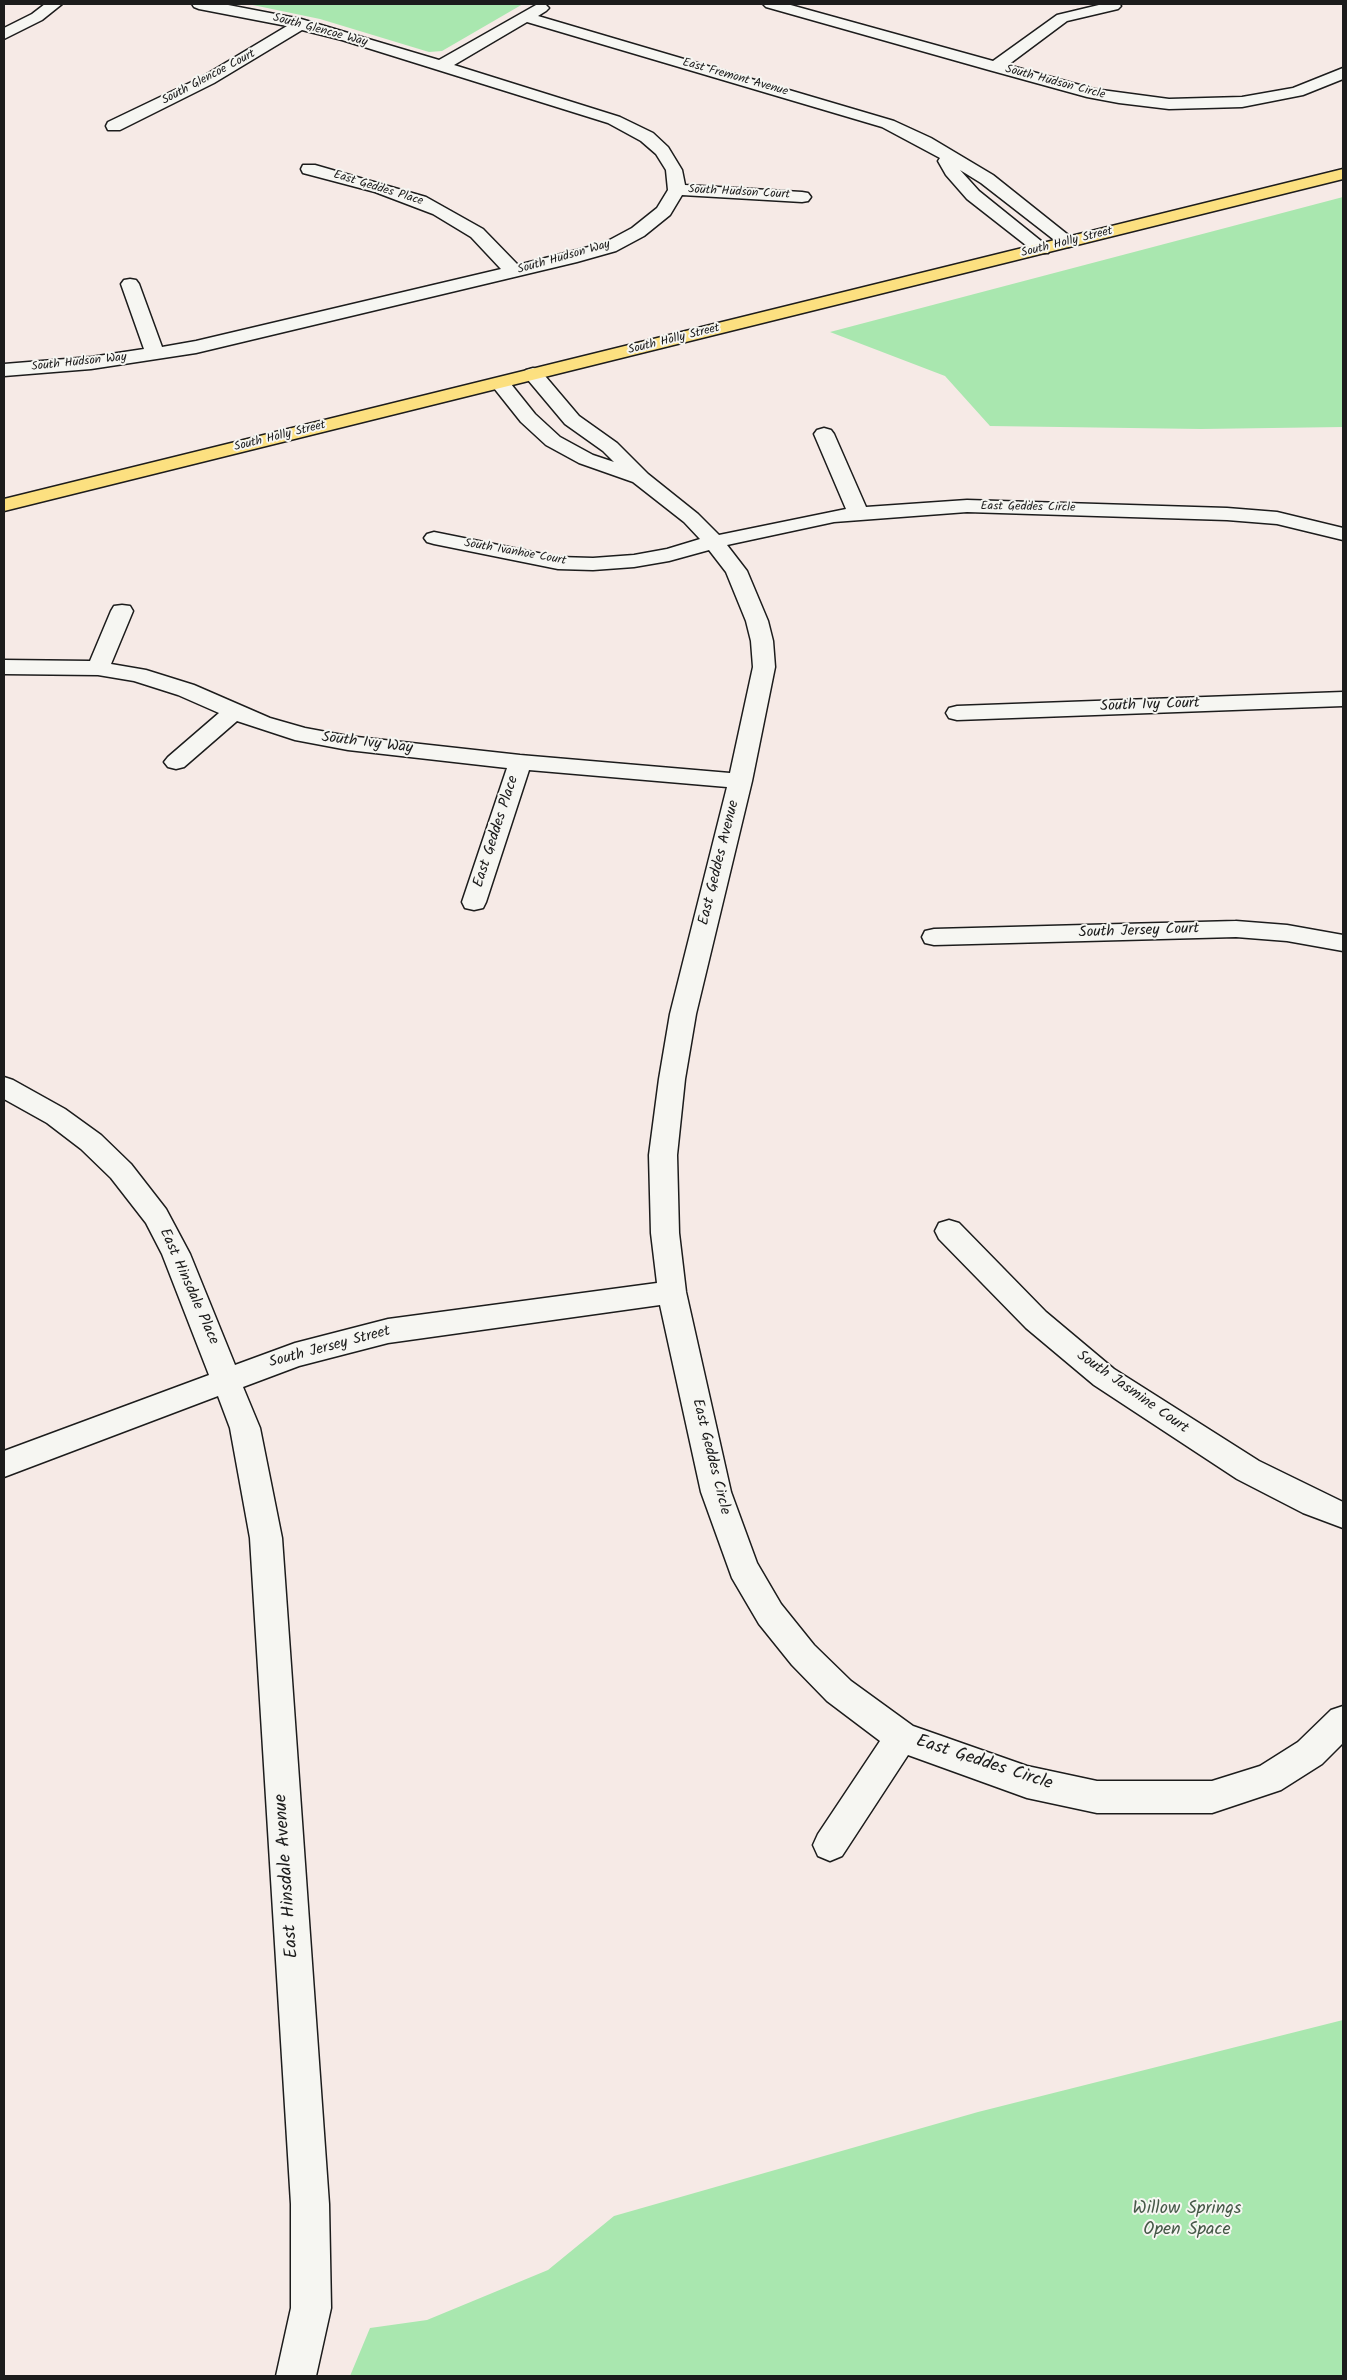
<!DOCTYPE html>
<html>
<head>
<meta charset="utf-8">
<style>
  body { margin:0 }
  #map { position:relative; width:1347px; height:2380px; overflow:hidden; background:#f6eae6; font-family:Kalam,sans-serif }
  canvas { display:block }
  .frame { position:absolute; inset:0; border:5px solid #1c1c1c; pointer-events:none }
</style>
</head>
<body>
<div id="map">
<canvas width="1347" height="2380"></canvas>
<div class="frame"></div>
</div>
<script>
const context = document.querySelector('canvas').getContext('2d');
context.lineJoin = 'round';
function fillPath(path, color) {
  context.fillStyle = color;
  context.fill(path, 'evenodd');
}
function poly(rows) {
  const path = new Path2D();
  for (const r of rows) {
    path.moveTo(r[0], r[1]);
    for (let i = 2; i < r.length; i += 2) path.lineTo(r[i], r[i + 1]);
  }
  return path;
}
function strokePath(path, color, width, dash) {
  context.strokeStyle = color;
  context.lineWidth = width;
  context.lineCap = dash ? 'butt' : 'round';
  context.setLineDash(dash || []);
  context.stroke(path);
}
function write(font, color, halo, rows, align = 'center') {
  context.font = font + ' Kalam,sans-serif';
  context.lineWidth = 4;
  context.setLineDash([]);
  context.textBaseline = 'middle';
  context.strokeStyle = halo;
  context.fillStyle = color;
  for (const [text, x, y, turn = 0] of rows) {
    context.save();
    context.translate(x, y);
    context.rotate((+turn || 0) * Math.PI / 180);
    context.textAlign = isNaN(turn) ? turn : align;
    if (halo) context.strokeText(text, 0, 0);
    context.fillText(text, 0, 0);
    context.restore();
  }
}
fillPath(poly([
  [248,4,523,4,442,51,429,52,320,19],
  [1343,197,1343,427,1201,429,990,426,945,376,830,332],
  [1343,2020,1343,2376,350,2376,370,2328,427,2320,548,2270,614,2216,978,2112]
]), '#a9e7af');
const minor = poly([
  [45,4,62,4,42,20,4,39,4,28,32,14,45,4],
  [192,4,223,4,301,19,439,60,536,5,546,5,549,8,546,11,538,16,894,121,931,138,993,175,1077,242,1074,246,1068,247,1062,246,981,183,960,170,979,191,1051,249,1048,253,1036,253,967,199,946,175,938,161,940,158,882,127,527,22,454,65,620,117,653,133,668,147,682,170,685,185,802,192,808,193,811,197,808,201,802,202,682,195,670,215,644,236,616,251,577,262,196,353,91,369,4,376,4,364,91,357,144,349,121,284,124,280,130,279,136,280,139,284,162,347,196,341,501,269,471,237,433,214,375,192,303,173,301,169,303,165,315,165,426,197,483,229,518,265,604,243,632,228,657,208,668,190,666,170,656,154,641,141,608,123,342,40,302,30,214,83,120,130,108,130,106,126,108,122,202,77,287,26,199,9,194,7,192,4],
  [763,4,787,4,993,61,1057,15,1103,4,1119,4,1121,6,1118,9,1067,21,1008,65,1094,89,1169,99,1242,97,1293,88,1343,68,1343,79,1303,95,1242,107,1169,109,1119,103,1087,97,989,70,766,7,763,4],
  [533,368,540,370,579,416,617,443,648,474,698,514,719,535,846,509,814,434,817,430,824,428,831,430,834,434,866,507,967,500,1227,508,1277,512,1343,528,1343,540,1277,524,1227,520,967,512,834,522,727,545,747,571,768,621,773,641,775,667,752,781,696,1014,685,1079,677,1155,679,1233,686,1292,731,1492,757,1563,781,1604,814,1645,851,1681,913,1726,1027,1766,1097,1781,1212,1781,1260,1766,1298,1742,1331,1710,1343,1706,1343,1743,1322,1764,1281,1790,1212,1813,1097,1813,1027,1798,908,1755,842,1856,830,1861,818,1856,813,1845,818,1834,880,1741,827,1701,792,1665,759,1624,732,1578,701,1492,660,1305,388,1343,299,1366,243,1387,260,1428,282,1538,329,2204,331,2308,316,2376,276,2376,291,2308,291,2204,250,1538,230,1428,218,1396,4,1477,4,1451,209,1375,162,1254,146,1223,111,1178,81,1149,47,1123,4,1099,4,1077,13,1080,65,1109,101,1135,131,1164,166,1209,190,1254,235,1365,295,1343,388,1319,657,1283,651,1233,649,1155,659,1079,670,1014,727,787,529,770,486,902,483,908,474,910,465,908,462,902,507,768,348,750,295,740,237,721,184,767,176,769,168,767,164,762,168,757,219,713,178,695,134,681,98,675,4,674,4,660,90,661,111,611,114,606,122,605,130,606,133,611,111,664,146,670,194,685,270,718,305,728,348,736,520,755,730,773,753,667,751,641,746,621,726,572,709,550,669,561,634,567,593,570,558,569,434,544,427,542,424,538,427,534,434,532,558,557,593,558,634,555,667,549,700,539,684,522,633,482,579,463,546,445,521,422,490,383,493,379,507,379,535,414,560,437,593,455,614,462,603,451,565,424,523,374,526,370,533,368],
  [1343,692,1343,706,957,720,949,718,946,713,949,708,957,706,1343,692],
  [1236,921,1287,925,1343,935,1343,951,1287,941,1236,937,934,945,925,943,922,937,925,931,934,929,1236,921],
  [949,1220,959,1223,1046,1312,1114,1369,1259,1461,1343,1502,1343,1528,1303,1513,1237,1479,1094,1385,1026,1328,939,1239,935,1231,939,1223,949,1220]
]);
const major = poly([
  [1343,169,1343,179,4,511,4,499,1343,169]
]);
strokePath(minor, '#1c1c1c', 3);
strokePath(major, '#1c1c1c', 3);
fillPath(minor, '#f6f6f2');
fillPath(major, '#fce080');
write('12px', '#1c1c1c', '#f6f6f2', [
  ["South Glencoe Way",320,31,15],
  ["South Glencoe Court",209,78,-28],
  ["East Fremont Avenue",735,78,16],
  ["South Hudson Circle",1055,83,15],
  ["East Geddes Place",378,189,17],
  ["South Hudson Court",739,193,3],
  ["South Holly Street",1067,243,-14],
  ["South Hudson Way",564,258,-16],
  ["South Holly Street",674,340,-14],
  ["South Hudson Way",79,363,-6],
  ["South Holly Street",280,437,-14],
  ["East Geddes Circle",1028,508,1],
  ["South Ivanhoe Court",515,553,10]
]);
write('15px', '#1c1c1c', '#f6f6f2', [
  ["South Ivy Court",1150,706,-2],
  ["South Ivy Way",367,744,7],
  ["East Geddes Place",497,832,-72],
  ["East Geddes Avenue",720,863,-76],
  ["South Jersey Court",1139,932,-2],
  ["East Hinsdale Place",188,1287,66],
  ["South Jersey Street",330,1348,-15],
  ["South Jasmine Court",1132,1393,35],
  ["East Geddes Circle",710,1457,76]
]);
write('18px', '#1c1c1c', '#f6f6f2', [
  ["East Geddes Circle",984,1764,18],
  ["East Hinsdale Avenue",288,1876,-94]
]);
write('18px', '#465948', '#f6f6f2', [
  ["Willow Springs",1187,2210],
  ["Open Space",1187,2231]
]);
</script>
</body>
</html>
